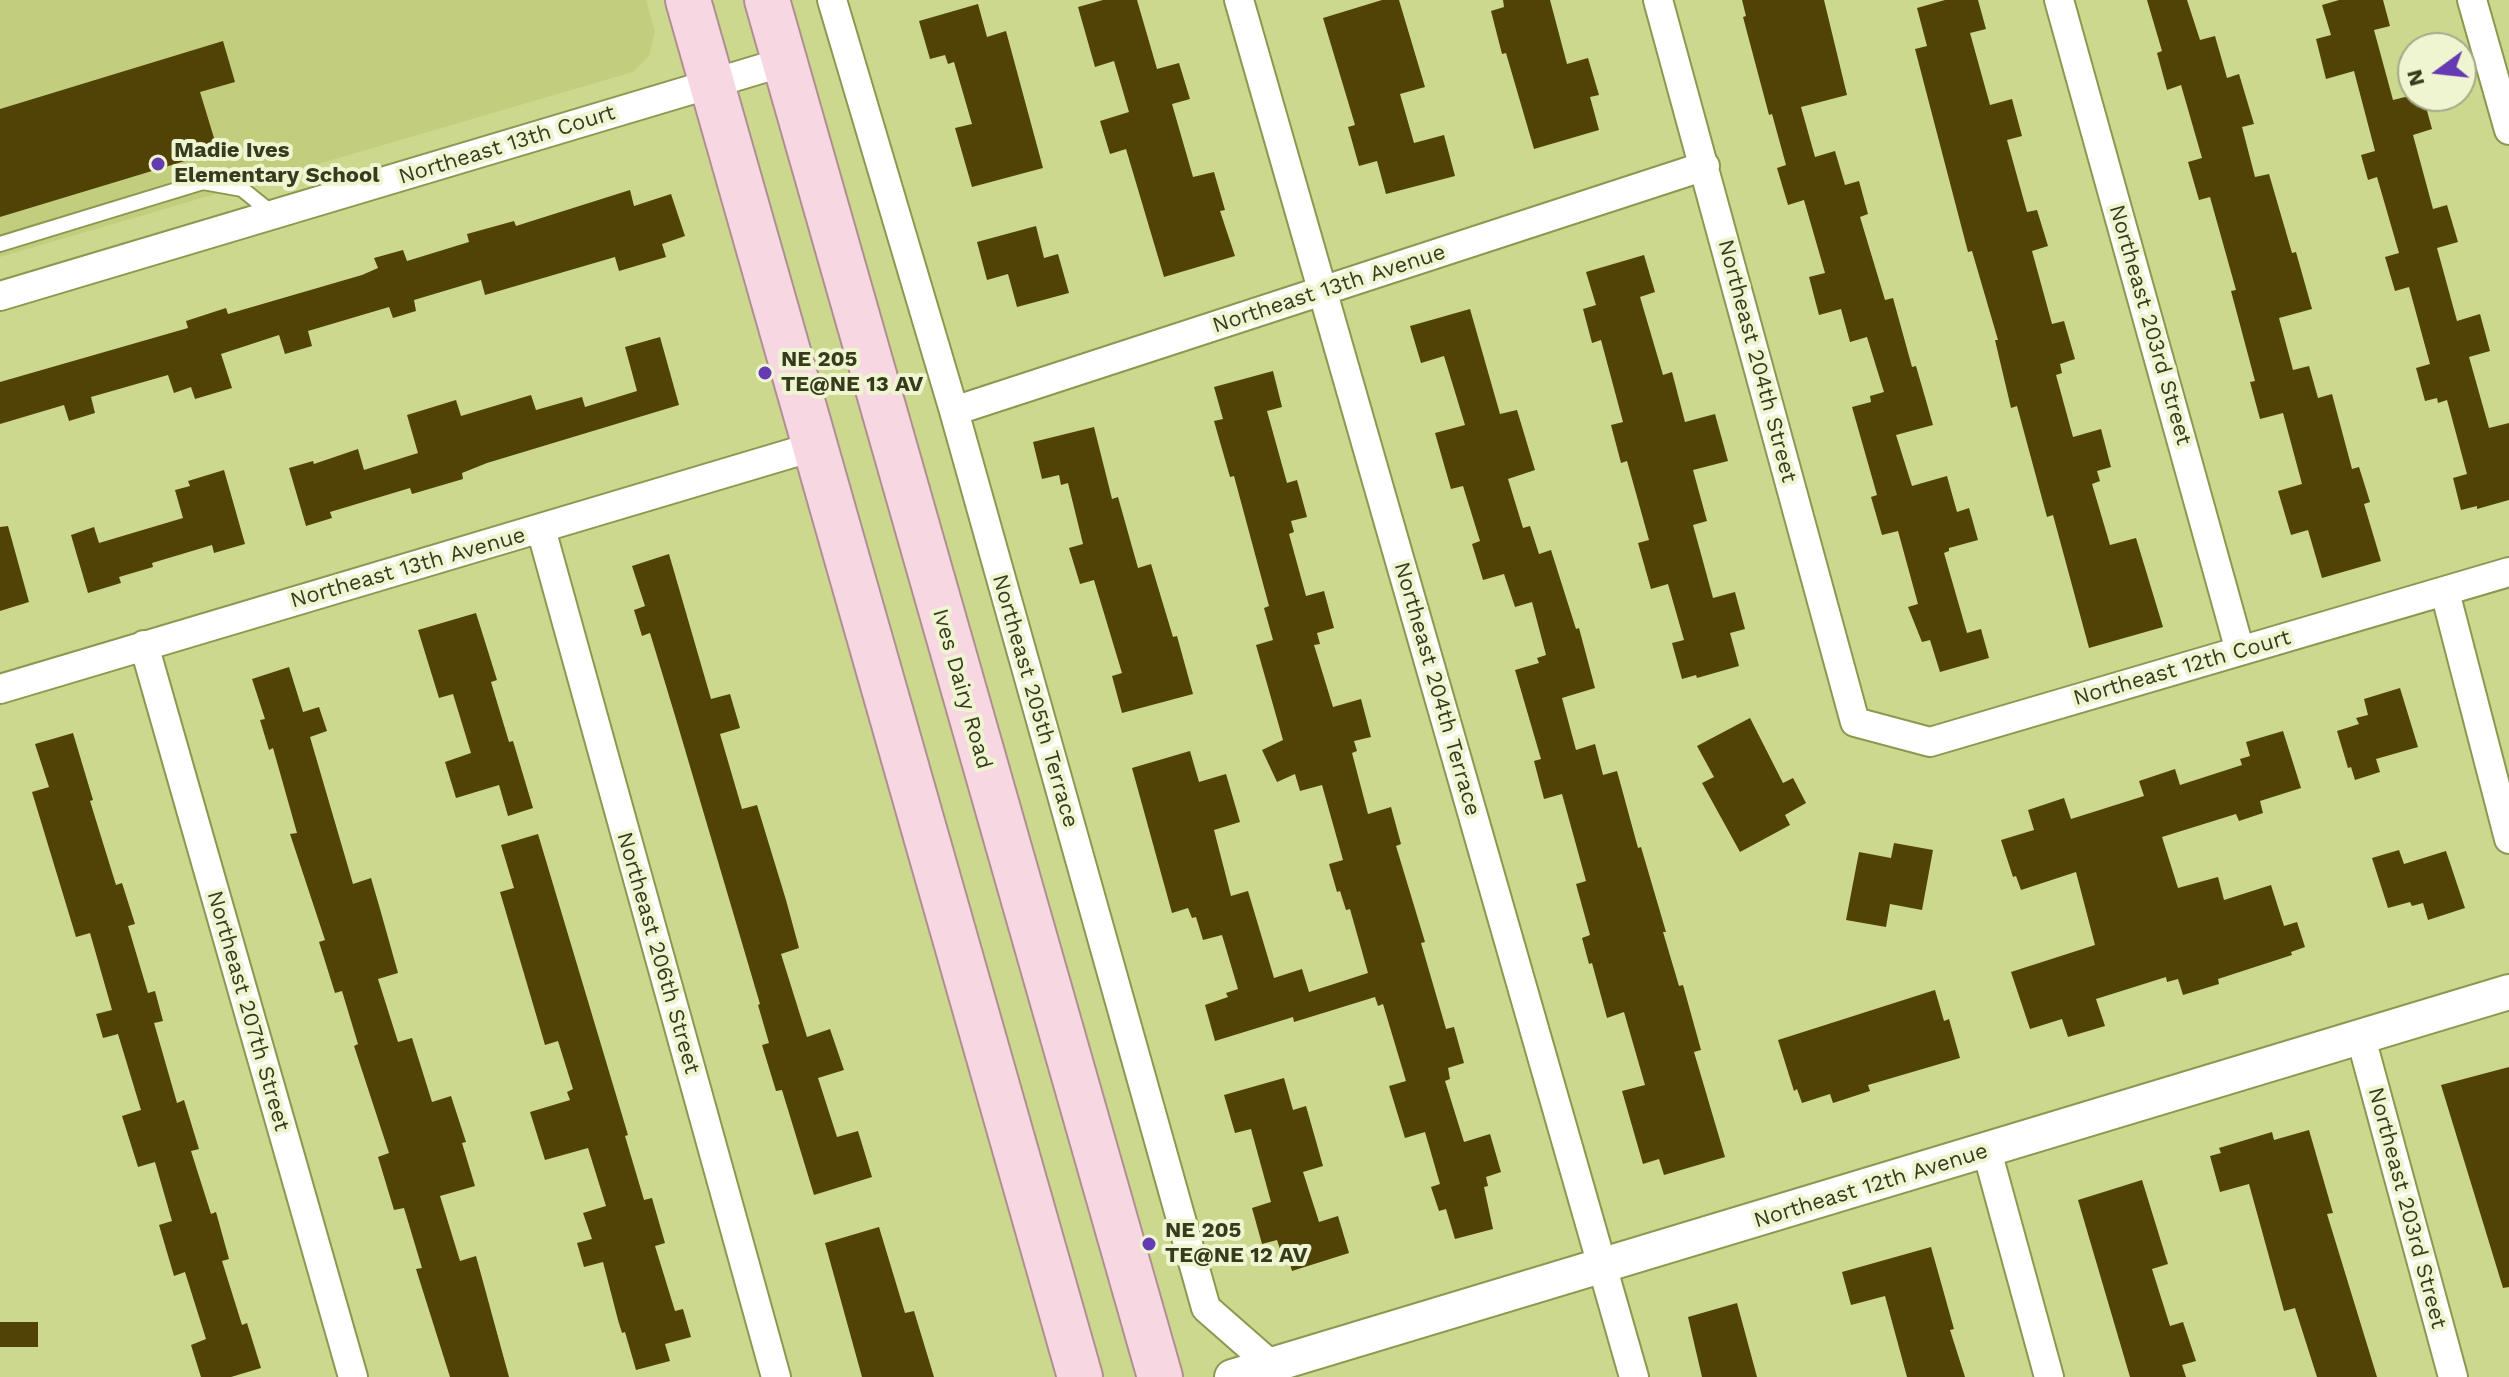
<!DOCTYPE html>
<html>
<head>
<meta charset="utf-8">
<style>
  body { margin:0 }
  #map { position:relative; width:2509px; height:1377px; overflow:hidden; background:#cdd88f; font-family:"Work Sans",sans-serif }
  canvas { display:block }
  .north { position:absolute; left:2397px; top:32px; width:80px; height:80px; box-sizing:border-box; background:#eff5d1; border:2px solid #a5ab89; border-radius:50%; rotate:255deg; font-size:22px; font-weight:700; line-height:32px; text-align:center; color:#373b1e }
  .north::after { content:''; display:block; margin:auto; width:28px; height:36px; background:#663ab2; clip-path:polygon(50% 0,100% 100%,50% 72%,0 100%) }
</style>
</head>
<body>
<div id="map">
<canvas width="2509" height="1377"></canvas>
<div class="north">N</div>
</div>
<script>
const context = document.querySelector('canvas').getContext('2d');
context.lineJoin = 'round';
function fillPath(path, color) {
  context.fillStyle = color;
  context.fill(path, 'evenodd');
}
function poly(rows) {
  const path = new Path2D();
  for (const r of rows) {
    path.moveTo(r[0], r[1]);
    for (let i = 2; i < r.length; i += 2) path.lineTo(r[i], r[i + 1]);
  }
  return path;
}
function strokePath(path, color, width, dash) {
  context.strokeStyle = color;
  context.lineWidth = width;
  context.lineCap = dash ? 'butt' : 'round';
  context.setLineDash(dash || []);
  context.stroke(path);
}
function write(font, color, halo, rows, align = 'center') {
  context.font = font + ' "Work Sans",sans-serif';
  context.lineWidth = 8;
  context.setLineDash([]);
  context.textBaseline = 'middle';
  context.strokeStyle = halo;
  context.fillStyle = color;
  for (const [text, x, y, turn = 0] of rows) {
    context.save();
    context.translate(x, y);
    context.rotate((+turn || 0) * Math.PI / 180);
    context.textAlign = isNaN(turn) ? turn : align;
    if (halo) context.strokeText(text, 0, 0);
    context.fillText(text, 0, 0);
    context.restore();
  }
}
fillPath(poly([
  [0,0,646,0,655,31,649,56,633,72,0,257]
]), '#c2ce7d');
fillPath(poly([
  [1103,0,1137,0,1157,69,1179,63,1190,99,1172,104,1193,177,1214,172,1225,210,1220,211,1235,256,1164,277,1126,149,1110,154,1100,121,1129,112,1114,61,1095,67,1078,7],
  [1382,0,1399,0,1425,87,1400,94,1414,143,1444,135,1455,176,1386,194,1377,161,1359,166,1348,127,1355,125,1323,18],
  [1503,0,1550,0,1567,64,1588,58,1599,95,1590,97,1599,130,1534,149,1506,53,1502,54,1491,11,1504,7],
  [1742,0,1824,0,1847,95,1801,107,1815,157,1835,151,1845,185,1859,181,1868,214,1860,217,1885,300,1893,298,1912,367,1916,366,1933,425,1896,435,1912,486,1947,476,1957,512,1969,508,1978,540,1949,548,1949,551,1944,553,1967,633,1981,629,1989,658,1940,672,1930,640,1922,642,1908,607,1918,604,1898,531,1882,535,1871,497,1877,495,1852,407,1871,402,1870,396,1884,392,1867,337,1850,342,1841,309,1819,315,1809,277,1825,273,1804,200,1788,205,1777,168,1786,165,1772,114,1769,115,1743,17,1746,16],
  [1945,0,1978,0,1986,29,1970,33,1990,105,2012,99,2022,136,2007,140,2027,212,2037,210,2048,246,2032,251,2052,324,2064,321,2075,359,2060,364,2062,373,2056,375,2073,437,2101,429,2111,467,2097,471,2100,481,2092,484,2110,545,2136,538,2163,627,2089,648,2053,515,2047,517,2017,406,2011,408,1995,340,1998,340,1972,251,1968,252,1915,49,1927,46,1917,8],
  [2147,0,2187,0,2200,40,2215,36,2227,78,2239,74,2254,124,2242,127,2255,177,2269,174,2292,253,2296,252,2312,309,2279,318,2293,370,2309,366,2318,398,2332,394,2352,469,2359,467,2370,502,2364,504,2381,561,2322,578,2308,530,2291,535,2278,491,2302,484,2283,413,2260,419,2250,382,2255,381,2231,291,2236,290,2210,197,2199,200,2188,162,2202,158,2181,85,2167,90,2157,53,2162,51],
  [2339,0,2383,0,2390,26,2374,30,2393,100,2409,96,2423,96,2432,129,2413,135,2433,209,2447,205,2458,242,2437,248,2457,321,2480,314,2490,351,2469,357,2489,428,2509,423,2509,500,2477,509,2477,506,2461,510,2453,478,2467,474,2447,400,2438,403,2437,398,2425,401,2416,368,2430,364,2409,287,2395,291,2385,257,2399,253,2377,177,2368,180,2361,155,2375,151,2354,71,2326,79,2316,39,2331,35,2322,5],
  [978,4,987,37,1006,31,1043,168,972,187,955,128,972,124,954,62,948,64,945,55,930,59,919,21],
  [223,41,235,82,200,92,218,151,0,217,0,109],
  [630,190,634,206,671,194,685,236,662,244,666,257,619,271,615,257,485,295,481,280,414,300,416,311,393,318,389,307,308,331,312,346,285,354,279,335,221,354,232,388,195,399,191,387,174,393,168,375,91,397,95,413,69,421,64,405,0,424,0,382,188,328,186,321,226,308,228,314,362,275,378,268,374,258,403,250,407,261,469,242,467,234,514,221,516,226],
  [1036,226,1044,258,1058,254,1069,293,1017,307,1008,274,987,280,977,242],
  [1644,255,1655,292,1640,297,1663,375,1672,372,1685,422,1715,414,1728,461,1693,470,1707,521,1693,525,1713,598,1735,592,1745,629,1730,633,1739,666,1697,678,1696,675,1682,679,1672,643,1684,640,1668,584,1651,589,1638,543,1649,540,1627,461,1621,463,1611,425,1623,422,1601,340,1592,343,1583,309,1596,305,1586,272],
  [1470,309,1500,414,1517,410,1535,470,1508,479,1523,528,1530,526,1539,554,1551,550,1576,629,1579,628,1595,688,1562,698,1576,750,1595,744,1603,775,1617,771,1638,848,1641,847,1666,932,1663,932,1679,986,1683,985,1701,1050,1694,1052,1725,1157,1664,1175,1659,1159,1643,1164,1622,1091,1645,1085,1624,1012,1607,1018,1592,963,1589,964,1582,938,1590,935,1576,884,1586,881,1562,794,1544,799,1534,761,1541,759,1515,670,1539,663,1537,658,1546,655,1532,602,1515,607,1504,574,1483,580,1472,544,1480,541,1463,486,1451,489,1435,433,1465,425,1444,356,1421,363,1410,326],
  [660,337,679,405,487,463,462,473,463,479,412,494,410,488,330,512,332,518,306,526,289,468,313,461,314,464,358,449,364,470,418,453,407,415,456,400,461,416,531,395,536,410,582,397,585,407,637,391,625,347],
  [1273,371,1282,407,1267,411,1287,483,1297,480,1307,517,1291,521,1294,532,1289,534,1306,596,1324,591,1334,628,1317,633,1320,644,1314,645,1333,707,1361,699,1371,737,1354,741,1357,751,1352,753,1368,814,1391,807,1401,844,1396,846,1425,942,1421,943,1446,1029,1454,1027,1464,1063,1448,1068,1450,1079,1445,1081,1464,1142,1490,1134,1501,1172,1486,1177,1488,1186,1484,1187,1493,1229,1455,1239,1446,1209,1439,1211,1431,1187,1440,1184,1425,1132,1405,1138,1389,1086,1406,1081,1383,1004,1378,1006,1375,997,1294,1022,1293,1017,1215,1041,1205,1005,1228,997,1226,993,1238,989,1222,935,1203,940,1196,917,1192,918,1188,908,1172,913,1132,768,1190,751,1199,782,1226,774,1240,822,1214,830,1231,896,1248,891,1274,978,1302,969,1309,992,1368,973,1350,909,1346,910,1340,891,1337,892,1329,864,1343,860,1322,785,1300,791,1295,774,1277,782,1262,750,1283,740,1256,645,1273,640,1264,608,1269,606,1234,476,1230,477,1214,421,1223,419,1214,387],
  [1094,427,1112,499,1118,497,1138,568,1151,564,1173,637,1177,636,1193,694,1122,713,1112,676,1122,673,1094,580,1080,584,1069,548,1083,544,1068,483,1061,485,1059,475,1042,479,1033,442],
  [224,470,245,544,214,553,212,545,152,563,153,567,119,577,121,583,88,593,71,535,94,527,99,543,183,518,175,490,190,486,188,481],
  [8,526,29,602,0,611,0,527],
  [669,554,711,699,730,694,740,728,720,734,742,809,757,805,786,900,799,948,781,954,807,1037,830,1029,844,1070,818,1078,837,1137,858,1131,872,1177,814,1195,782,1090,776,1091,762,1045,769,1043,758,1005,760,1004,676,719,650,633,642,636,634,610,645,606,632,566],
  [476,613,497,680,491,682,509,742,513,741,533,808,508,816,499,785,456,798,445,762,471,753,453,694,439,698,418,630],
  [289,667,303,712,319,707,327,731,310,737,353,884,371,878,380,909,398,973,378,979,398,1042,412,1038,432,1102,451,1096,466,1142,462,1143,475,1186,440,1196,460,1261,476,1256,509,1377,450,1377,416,1269,422,1268,404,1208,394,1210,378,1157,389,1153,354,1046,358,1044,342,991,335,993,319,942,325,940,290,834,297,833,273,748,269,750,260,720,265,719,252,679],
  [2400,688,2418,747,2376,759,2380,772,2355,780,2351,767,2348,768,2337,731,2359,724,2356,718,2368,715,2364,699],
  [1750,718,1783,783,1793,778,1806,803,1785,815,1790,825,1740,852,1702,783,1714,777,1697,746],
  [2283,731,2301,788,2260,801,2263,813,2239,821,2236,814,2162,837,2178,888,2218,877,2224,900,2271,885,2284,926,2297,922,2305,947,2291,952,2292,955,2218,979,2219,984,2183,995,2178,979,2167,982,2166,977,2096,999,2105,1026,2068,1037,2062,1019,2030,1029,2011,972,2095,945,2076,872,2021,890,2016,876,2013,877,2001,840,2034,830,2028,810,2064,798,2071,819,2144,796,2139,781,2175,769,2180,785,2242,765,2240,759,2250,756,2246,742],
  [73,733,93,800,90,801,116,885,122,883,135,924,128,926,148,993,155,991,163,1021,154,1023,177,1103,184,1100,199,1149,191,1151,211,1214,216,1212,229,1259,222,1261,242,1325,247,1323,261,1368,231,1377,201,1377,191,1345,206,1339,185,1272,174,1276,159,1225,172,1221,155,1162,138,1167,122,1116,141,1110,118,1034,103,1038,96,1014,112,1010,90,933,76,937,32,792,49,787,35,744],
  [538,834,628,1135,625,1136,644,1200,652,1198,665,1243,655,1246,675,1311,683,1309,691,1337,665,1344,670,1361,636,1370,625,1332,622,1333,618,1320,603,1262,584,1267,577,1243,592,1239,583,1213,606,1206,588,1148,545,1160,530,1112,570,1100,567,1092,573,1089,558,1041,545,1045,500,892,514,888,501,845],
  [1894,843,1933,850,1922,910,1890,904,1886,927,1846,920,1859,852,1891,858],
  [2399,850,2404,864,2446,851,2465,908,2428,920,2423,903,2412,906,2410,902,2388,908,2372,858],
  [1935,990,1944,1021,1949,1019,1960,1058,1868,1085,1870,1091,1833,1103,1830,1094,1802,1103,1797,1089,1794,1091,1778,1040],
  [2509,1067,2509,1287,2503,1288,2441,1085],
  [1284,1078,1293,1110,1306,1106,1323,1166,1303,1172,1319,1222,1338,1216,1349,1253,1292,1271,1285,1247,1280,1249,1277,1240,1262,1244,1252,1208,1271,1202,1251,1129,1235,1133,1224,1095],
  [2309,1130,2333,1213,2327,1214,2377,1377,2317,1377,2295,1308,2284,1311,2249,1184,2220,1192,2210,1156,2221,1153,2219,1148,2272,1132,2274,1140],
  [2142,1180,2168,1264,2152,1269,2170,1326,2183,1322,2196,1361,2182,1365,2186,1377,2130,1377,2078,1200],
  [879,1227,905,1313,914,1311,934,1377,862,1377,825,1243],
  [1931,1247,1954,1329,1950,1330,1965,1377,1907,1377,1885,1296,1851,1305,1842,1272],
  [1737,1303,1757,1377,1702,1377,1688,1317],
  [0,1322,38,1322,38,1347,0,1347]
]), '#504305');
const service = poly([
  [0,244,203,182,242,189,273,214]
]);
const minor = poly([
  [832,0,954,411,1206,1308,1271,1365,1268,1377],
  [1239,0,1634,1377],
  [1658,0,1855,722,1930,742,2509,572],
  [2059,0,2240,651],
  [2472,0,2509,130],
  [0,296,784,62],
  [954,411,1705,166],
  [541,529,776,1377],
  [2445,592,2509,839],
  [144,645,353,1377],
  [0,689,816,446],
  [2361,1038,2453,1377],
  [1987,1151,2049,1377]
]);
const tertiary = poly([
  [1232,1377,2509,992]
]);
const primary = poly([
  [688,0,1080,1377],
  [767,0,1160,1377]
]);
strokePath(service, '#8d9750', 18);
strokePath(minor, '#8d9750', 32);
strokePath(tertiary, '#8d9750', 38);
strokePath(primary, '#b08f91', 48);
strokePath(service, '#fff', 14);
strokePath(minor, '#fff', 28);
strokePath(tertiary, '#fff', 34);
strokePath(primary, '#f7d7e2', 44);
for (const [x, y, r, color] of [
  [158,164,8,"#663ab2"],
  [765,373,8,"#663ab2"],
  [1149,1244,8,"#663ab2"]
]) {
  const dot = new Path2D();
  dot.arc(x, y, r, 0, 2 * Math.PI);
  context.fillStyle = color;
  context.fill(dot);
  strokePath(dot, '#eff5d1', 3);
}
write('22px', '#373b1e', '#eff5d1', [
  ["Northeast 13th Court",507,145,-17],
  ["Northeast 13th Avenue",1329,289,-18],
  ["Northeast 203rd Street",2150,325,74],
  ["Northeast 204th Street",1757,361,75],
  ["Northeast 13th Avenue",408,568,-16],
  ["Northeast 12th Court",2182,668,-16],
  ["Ives Dairy Road",962,689,74],
  ["Northeast 204th Terrace",1437,689,74],
  ["Northeast 205th Terrace",1035,701,74],
  ["Northeast 206th Street",658,953,74],
  ["Northeast 207th Street",248,1011,74],
  ["Northeast 12th Avenue",1871,1186,-17],
  ["Northeast 203rd Street",2407,1208,75]
]);
write('bold 22px', '#373b1e', '#eff5d1', [
  ["Madie Ives",174,151],
  ["Elementary School",174,176],
  ["NE 205",781,360],
  ["TE@NE 13 AV",781,385],
  ["NE 205",1165,1231],
  ["TE@NE 12 AV",1165,1256]
], 'left');
</script>
</body>
</html>
